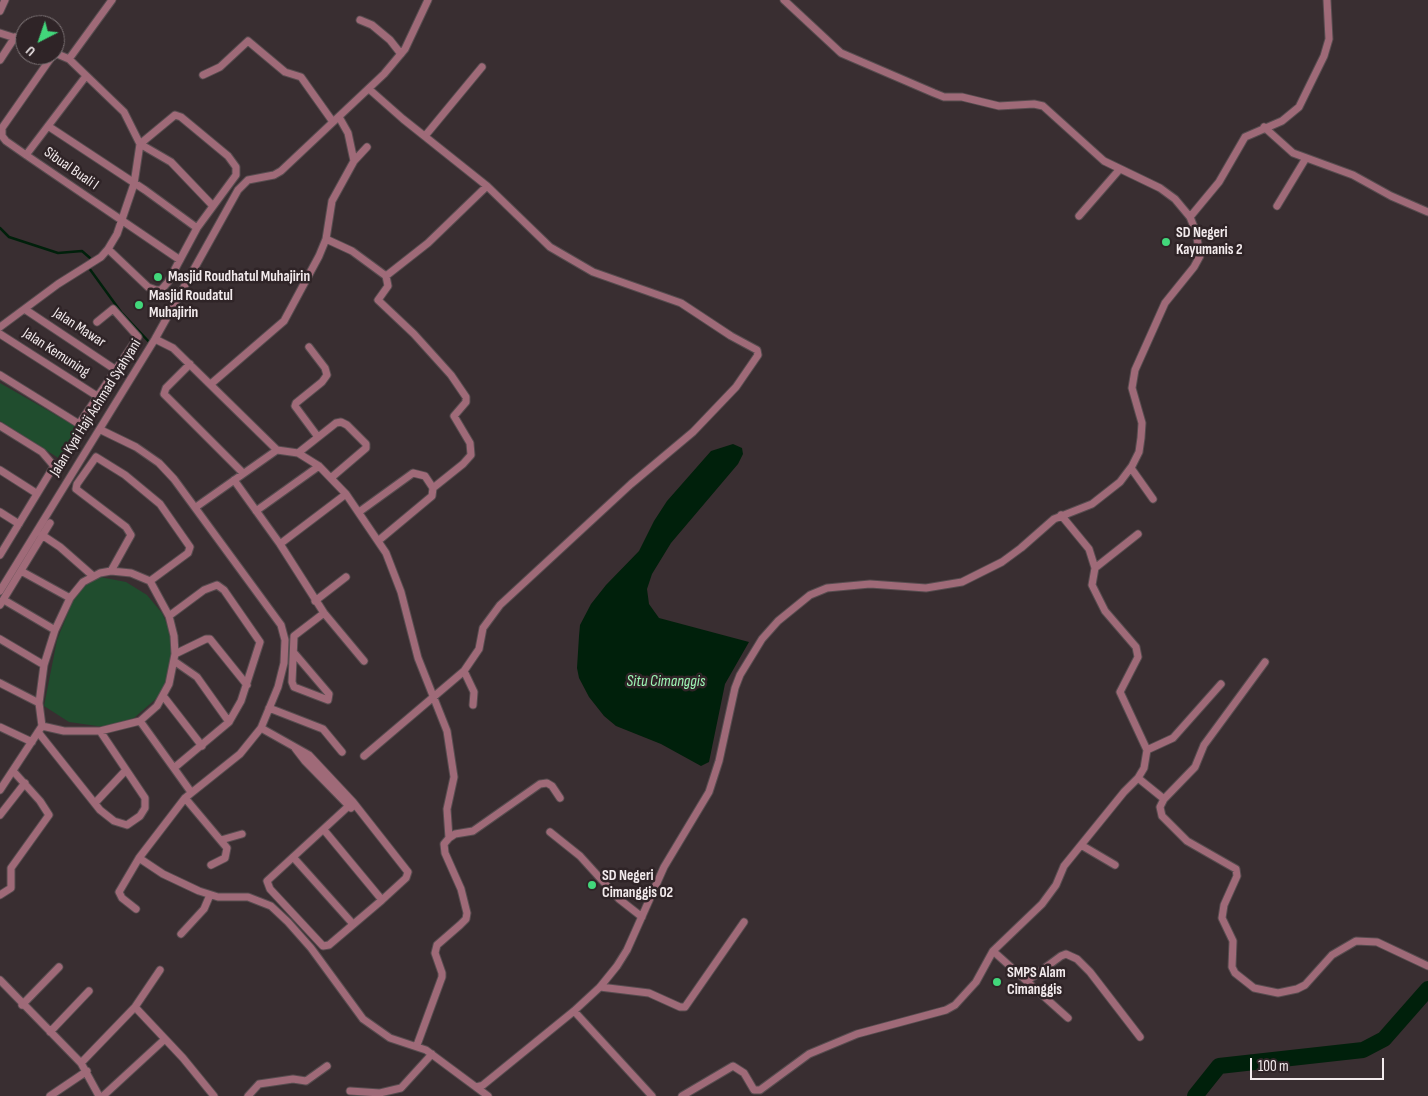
<!DOCTYPE html>
<html>
<head>
<meta charset="utf-8">
<style>
  body { margin:0 }
  #map { position:relative; width:1428px; height:1096px; overflow:hidden; background:#392e31; font-family:"Sofia Sans Condensed",sans-serif }
  canvas { display:block }
  .north { position:absolute; left:15px; top:15px; width:50px; height:50px; box-sizing:border-box; background:#2f2427; border:1px solid #7d7476; border-radius:50%; rotate:221deg; font-size:14px; font-weight:700; line-height:20px; text-align:center; color:#f3ebed }
  .north::after { content:''; display:block; margin:auto; width:18px; height:22px; background:#42d77b; clip-path:polygon(50% 0,100% 100%,50% 72%,0 100%) }
  .scale { position:absolute; left:1250px; top:1058px; width:134px; height:22px; box-sizing:border-box; border:2px solid #f3ebed; border-top:0; padding-left:6px; font-size:15px; line-height:18px; white-space:nowrap; color:#f3ebed; -webkit-text-stroke:4px #2f2427; paint-order:stroke }
</style>
</head>
<body>
<div id="map">
<canvas width="1428" height="1096"></canvas>
<div class="north">U</div>
<div class="scale">100 m</div>
</div>
<script>
const context = document.querySelector('canvas').getContext('2d');
context.lineJoin = 'round';
function fillPath(path, color) {
  context.fillStyle = color;
  context.fill(path, 'evenodd');
}
function poly(rows) {
  const path = new Path2D();
  for (const r of rows) {
    path.moveTo(r[0], r[1]);
    for (let i = 2; i < r.length; i += 2) path.lineTo(r[i], r[i + 1]);
  }
  return path;
}
function strokePath(path, color, width, dash) {
  context.strokeStyle = color;
  context.lineWidth = width;
  context.lineCap = dash ? 'butt' : 'round';
  context.setLineDash(dash || []);
  context.stroke(path);
}
function write(font, color, halo, rows, align = 'center') {
  context.font = font + ' "Sofia Sans Condensed",sans-serif';
  context.lineWidth = 5;
  context.setLineDash([]);
  context.textBaseline = 'middle';
  context.strokeStyle = halo;
  context.fillStyle = color;
  for (const [text, x, y, turn = 0] of rows) {
    context.save();
    context.translate(x, y);
    context.rotate((+turn || 0) * Math.PI / 180);
    context.textAlign = isNaN(turn) ? turn : align;
    if (halo) context.strokeText(text, 0, 0);
    context.fillText(text, 0, 0);
    context.restore();
  }
}
fillPath(poly([
  [0,383,77,427,60,459,0,421],
  [95,576,126,582,147,595,162,613,169,628,172,644,173,659,167,682,158,697,134,718,104,727,69,722,44,706,57,640,76,593]
]), '#204d2e');
fillPath(poly([
  [733,444,742,448,743,454,738,464,671,543,652,574,647,589,649,604,659,618,749,642,725,684,709,762,701,766,661,744,616,726,604,716,589,697,579,678,577,668,579,636,580,625,591,604,606,585,639,551,654,521,667,501,711,451]
]), '#00200b');
strokePath(poly([
  [0,228,9,237,58,253,82,251,90,258],
  [89,268,121,312,151,344]
]), '#00200b', 2.5);
strokePath(poly([
  [1195,1096,1219,1066,1363,1050,1384,1039,1428,989]
]), '#00200b', 16);
const street = poly([
  [0,11,5,0],
  [360,20,372,25,390,40,401,54],
  [0,33,25,41],
  [53,55,2,128,2,136,6,141,26,155,180,260],
  [69,59,112,0],
  [0,60,15,37],
  [203,75,220,67,248,41,285,72,301,77,333,122],
  [48,126,145,190,197,228],
  [1264,127,1293,153,1353,175,1391,196,1428,212],
  [425,136,482,67],
  [26,155,86,76],
  [354,161,367,147],
  [1277,206,1306,158],
  [1079,216,1119,170],
  [1190,217,1219,182,1245,137,1282,121,1299,107,1324,56,1329,39,1327,0],
  [326,239,352,251,386,276,388,286,378,300,414,334,451,375,466,397,466,402,454,416,470,443,471,455,463,464,433,488],
  [108,249,148,287,156,290,161,290,168,282,197,228,236,175,236,167,228,156,181,117,175,115,140,144,171,162,213,206],
  [386,276,428,243,487,186],
  [26,310,116,370],
  [0,327,58,284,101,257,108,249,117,234,134,184,140,144,124,112,69,59,55,53],
  [0,334,97,396],
  [155,339,173,348,277,450,298,453,319,466,346,494,386,553,401,592,418,658,447,731,454,777,447,809,449,838],
  [309,347,325,368,327,375,322,382,296,403,295,406,318,437],
  [190,364,166,388,164,394,243,473],
  [0,375,79,424,138,337,113,309,97,322],
  [212,383,284,321,319,256,326,239,332,201,354,161,348,133,339,117],
  [0,426,42,452,54,466,0,555],
  [101,430,136,447,159,463,174,479,281,625,285,640,284,663,278,687,261,728,240,754,185,798,139,858,163,874,199,891,218,897,248,897,271,906,288,922,311,948,363,1019,390,1038,426,1050,488,1096],
  [298,453,336,423,341,422,347,425,366,444,366,448,332,477],
  [1131,468,1153,499],
  [0,470,36,493],
  [234,480,280,544,324,613,364,661],
  [196,507,277,450],
  [256,511,319,466],
  [0,512,19,524],
  [359,512,413,473,425,476,433,488,432,496,378,541],
  [42,535,60,547,93,576],
  [280,544,346,494],
  [1095,568,1138,534],
  [21,571,70,598],
  [111,571,131,535,126,527,76,489,77,484,96,457,125,475,160,504,190,547,188,553,150,581],
  [0,591,155,339,238,190,248,180,274,175,281,171,384,74,405,49,428,0],
  [4,600,55,630],
  [315,601,346,577],
  [0,605,50,523],
  [169,616,204,590,217,585,224,590,260,642,241,701,229,722,174,768],
  [0,639,44,665],
  [175,654,206,639,210,639,247,685],
  [295,654,329,694,328,700,294,687,292,682,294,636,324,613],
  [174,661,197,677,229,722],
  [464,671,474,692,473,705],
  [0,683,39,703],
  [164,697,202,746],
  [269,708,323,729,342,752],
  [140,721,191,792],
  [0,727,32,742],
  [261,728,309,755,353,802,408,872,406,878,382,900,329,945,323,946,270,889,267,881,353,802],
  [38,732,100,810,114,821,127,825,140,816,145,808,145,798,100,731],
  [295,748,305,761,351,808],
  [1147,750,1173,738,1221,684],
  [364,756,464,671,479,649,483,628,500,605,631,484,693,432,736,387,758,355,757,350,731,336,681,303,593,272,550,247,487,186,403,119,369,89],
  [1138,778,1164,799,1195,767,1204,745,1265,662],
  [0,790,42,726,39,703,44,665,55,630,70,598,83,582,100,573,111,571,131,573,150,581,169,616,174,636,175,654,169,684,157,706,140,721,100,731,64,731,42,726],
  [185,798,227,848,225,858,211,865],
  [1164,799,1160,807,1162,816,1187,841,1236,869,1237,876,1224,905,1222,918,1233,941,1232,967,1235,973,1254,988,1278,993,1297,989,1305,985,1332,955,1356,941,1377,942,1428,966],
  [95,803,126,770],
  [0,815,25,783],
  [324,830,382,900],
  [550,832,580,856,619,899,642,917],
  [221,840,242,834],
  [1081,845,1115,865],
  [293,857,353,924],
  [0,895,11,888,11,868,49,815,40,801,14,772],
  [136,909,122,898,119,892,139,858],
  [181,934,204,909,210,895],
  [993,951,1068,1018],
  [0,980,81,1063,99,1096],
  [1027,981,1061,956,1066,954,1077,959,1090,972,1140,1037],
  [600,987,649,993,680,1007,685,1007,744,922],
  [22,1005,59,967],
  [135,1007,183,1058,214,1096],
  [574,1011,652,1096],
  [50,1032,89,991],
  [417,1045,442,977,442,973,435,953,437,945,460,925,466,919,467,913,461,889,445,853,444,844,449,838,455,834,473,831,540,784,547,783,552,786,560,798],
  [81,1063,135,1007,160,970],
  [476,1087,483,1085,574,1011,600,987,617,966,627,950,664,867,709,792,719,761,735,688,740,675,762,639,778,621,810,595,827,588,870,584,926,588,962,582,1002,562,1021,548,1054,519,1092,504,1120,482,1132,466,1139,452,1141,438,1142,423,1132,388,1135,370,1165,303,1194,267,1200,256,1196,232,1190,217,1175,199,1160,188,1104,161,1043,106,1034,104,999,106,962,97,944,97,934,93,841,53,784,0],
  [350,1091,380,1093,401,1088,432,1054],
  [50,1096,87,1071],
  [103,1096,165,1039],
  [248,1096,259,1084,293,1079,306,1081,327,1066],
  [682,1096,733,1066,744,1073,754,1090,760,1090,809,1054,857,1034,946,1010,955,1005,976,982,993,951,1042,904,1056,885,1064,866,1124,792,1138,778,1144,768,1147,750,1120,692,1138,657,1136,647,1105,611,1092,585,1095,568,1089,549,1061,515]
]);
strokePath(street, '#574c4f', 9);
strokePath(street, '#9f6a78', 7);
for (const [x, y, r, color] of [
  [1166,242,5,"#42d77b"],
  [158,277,5,"#42d77b"],
  [139,305,5,"#42d77b"],
  [592,885,5,"#42d77b"],
  [997,982,5,"#42d77b"]
]) {
  const dot = new Path2D();
  dot.arc(x, y, r, 0, 2 * Math.PI);
  context.fillStyle = color;
  context.fill(dot);
  strokePath(dot, '#2f2427', 2);
}
write('15px', '#f3ebed', '#2f2427', [
  ["Sibual Buali I",71,169,35],
  ["Jalan Mawar",79,328,33],
  ["Jalan Kemuning",56,353,33],
  ["Jalan Kyai Haji Achmad Syahyani",96,408,-58]
]);
write('bold 15px', '#f3ebed', '#2f2427', [
  ["SD Negeri",1176,233],
  ["Kayumanis 2",1176,250],
  ["Masjid Roudhatul Muhajirin",168,277],
  ["Masjid Roudatul",149,296],
  ["Muhajirin",149,313],
  ["SD Negeri",602,876],
  ["Cimanggis 02",602,893],
  ["SMPS Alam",1007,973],
  ["Cimanggis",1007,990]
], 'left');
write('italic 16px', '#9ef7b6', '#2f2427', [
  ["Situ Cimanggis",666,682]
]);
</script>
</body>
</html>
